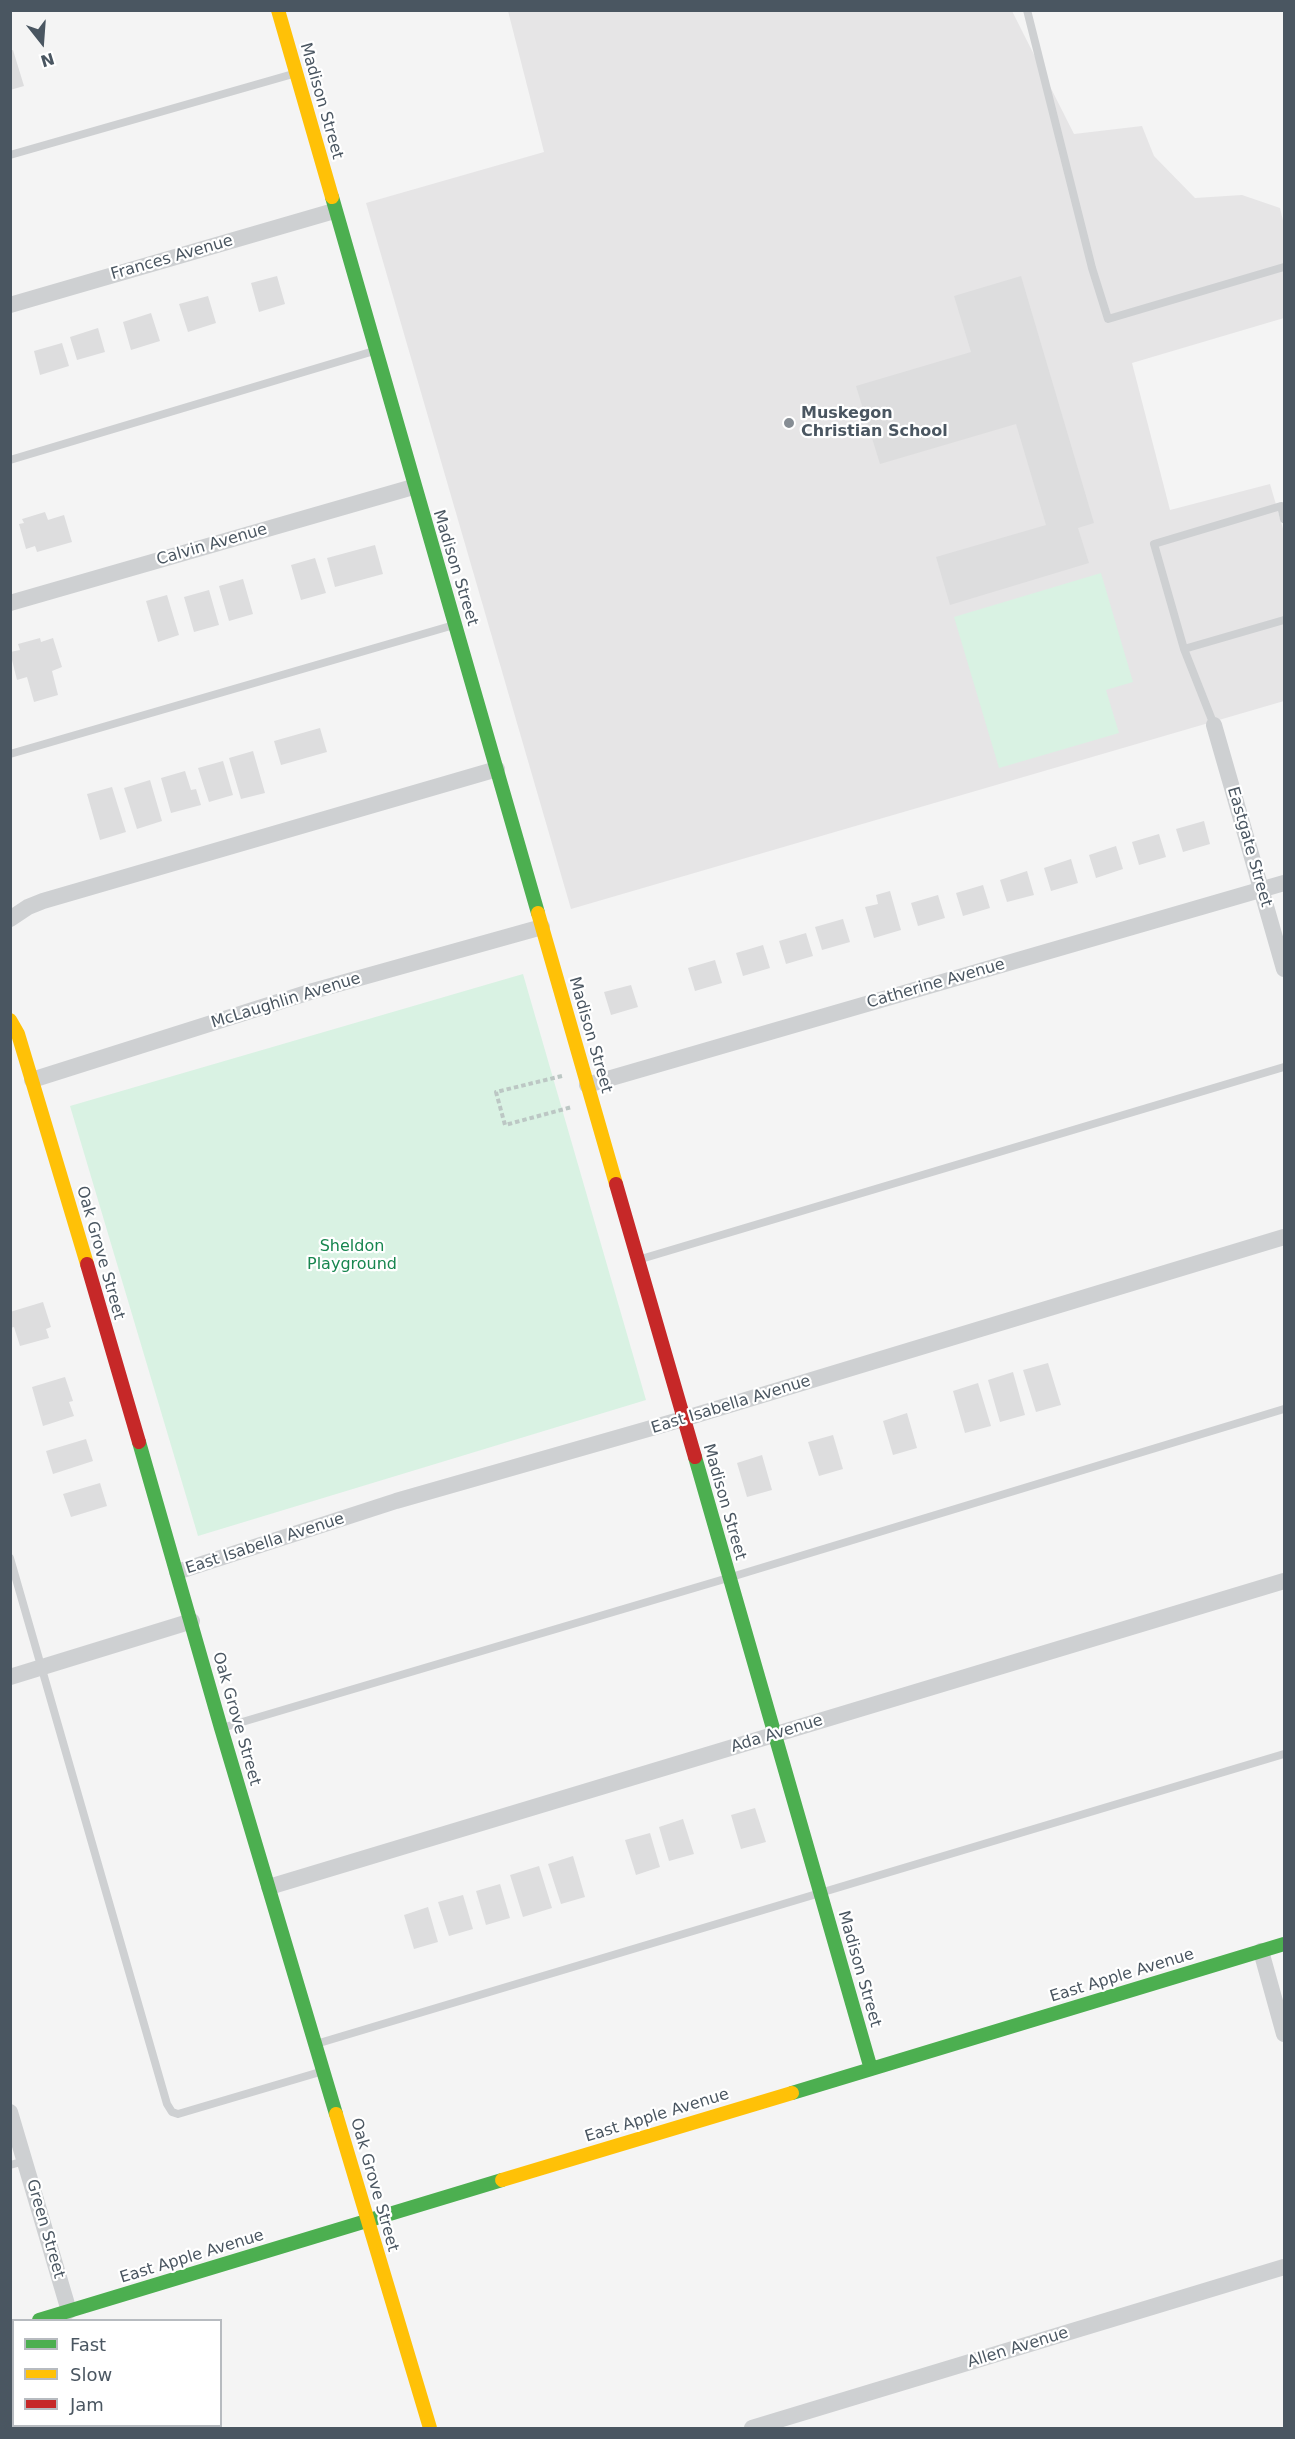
<!DOCTYPE html>
<html>
<head>
<meta charset="utf-8">
<style>
  body { margin:0 }
  #map { position:relative; width:1295px; height:2439px; overflow:hidden; background:#f4f4f4; font-family:"DejaVu Sans",sans-serif }
  canvas { display:block }
  .frame { position:absolute; inset:0; border:12px solid #4a5661; pointer-events:none }
  .legend { position:absolute; left:12px; top:2319px; width:210px; height:108px; box-sizing:border-box; background:#fff; border:2px solid #b7bbc0; margin:0; padding:8px 10px; list-style:none; font-size:18px; color:#4a5661 }
  .legend li { display:flex; align-items:center; gap:12px; height:30px }
  .legend b { width:30px; border:2px solid #b7bbc0 }
  .north { position:absolute; left:12px; top:12px; width:60px; height:60px; -webkit-text-stroke:4px #fff; paint-order:stroke; rotate:163deg; font-size:16px; font-weight:700; line-height:24px; text-align:center; color:#4a5661 }
  .north::after { content:''; display:block; margin:auto; width:21px; height:27px; background:#4a5661; clip-path:polygon(50% 0,100% 100%,50% 72%,0 100%) }
</style>
</head>
<body>
<div id="map">
<canvas width="1295" height="2439"></canvas>
<div class="frame"></div>
<ul class="legend">
<li><b style="height:8px;background:#4caf50"></b>Fast</li>
<li><b style="height:8px;background:#ffc107"></b>Slow</li>
<li><b style="height:8px;background:#c62828"></b>Jam</li>
</ul>
<div class="north">N</div>
</div>
<script>
const context = document.querySelector('canvas').getContext('2d');
context.lineJoin = 'round';
function fillPath(path, color) {
  context.fillStyle = color;
  context.fill(path, 'evenodd');
}
function poly(rows) {
  const path = new Path2D();
  for (const r of rows) {
    path.moveTo(r[0], r[1]);
    for (let i = 2; i < r.length; i += 2) path.lineTo(r[i], r[i + 1]);
  }
  return path;
}
function strokePath(path, color, width, dash) {
  context.strokeStyle = color;
  context.lineWidth = width;
  context.lineCap = dash ? 'butt' : 'round';
  context.setLineDash(dash || []);
  context.stroke(path);
}
function write(font, color, halo, rows, align = 'center') {
  context.font = font + ' "DejaVu Sans",sans-serif';
  context.lineWidth = 4.5;
  context.setLineDash([]);
  context.textBaseline = 'middle';
  context.strokeStyle = halo;
  context.fillStyle = color;
  for (const [text, x, y, turn = 0] of rows) {
    context.save();
    context.translate(x, y);
    context.rotate((+turn || 0) * Math.PI / 180);
    context.textAlign = isNaN(turn) ? turn : align;
    if (halo) context.strokeText(text, 0, 0);
    context.fillText(text, 0, 0);
    context.restore();
  }
}
fillPath(poly([
  [508,11,1012,11,1074,134,1142,126,1154,156,1195,198,1242,195,1280,208,1284,225,1284,318,1132,363,1170,510,1270,484,1284,532,1284,701,571,909,366,203,544,152]
]), '#e6e5e6');
fillPath(poly([
  [1101,573,1133,682,1106,690,1119,733,999,768,954,617],
  [523,974,646,1400,198,1536,70,1106]
]), '#d9f2e3');
fillPath(poly([
  [13,50,24,86,10,90,10,51],
  [277,276,285,304,259,312,251,283],
  [1021,276,1094,523,1078,528,1089,563,950,605,936,557,1046,525,1016,424,880,464,856,386,971,352,954,296],
  [208,296,216,323,188,332,179,304],
  [151,313,160,341,131,350,123,322],
  [98,328,105,352,77,360,70,337],
  [62,343,69,366,40,375,34,351],
  [45,512,48,520,64,515,72,542,37,552,35,546,26,549,19,524,24,523,22,519],
  [375,545,383,574,335,587,327,558],
  [315,558,326,593,301,600,291,565],
  [243,579,253,614,229,621,219,586],
  [209,590,219,625,194,632,184,597],
  [167,595,179,635,158,642,146,601],
  [40,638,41,642,53,638,62,667,52,671,58,695,34,702,27,677,17,680,10,652,20,650,18,644],
  [320,728,327,752,281,765,274,741],
  [253,751,265,793,241,799,229,758],
  [223,761,233,795,209,802,198,768],
  [185,771,191,790,196,789,201,805,171,813,161,778],
  [150,780,162,821,137,829,124,788],
  [112,787,126,832,100,840,87,794],
  [1204,821,1210,844,1183,852,1176,829],
  [1159,834,1166,857,1139,865,1132,842],
  [1116,846,1123,869,1096,878,1089,855],
  [1071,859,1078,883,1051,891,1044,868],
  [1027,871,1034,895,1007,902,1000,880],
  [983,885,990,908,963,916,956,893],
  [890,891,901,930,874,938,865,907,878,904,876,895],
  [938,895,945,918,918,926,911,903],
  [843,919,850,942,822,950,815,927],
  [806,933,813,956,786,964,779,941],
  [763,945,770,968,743,976,736,953],
  [715,960,722,983,695,991,688,968],
  [631,985,638,1007,611,1015,604,992],
  [43,1302,51,1327,46,1329,49,1338,20,1346,14,1327,10,1328,10,1312],
  [1048,1363,1061,1405,1036,1412,1023,1370],
  [1013,1372,1025,1415,1000,1422,988,1380],
  [65,1377,73,1401,69,1402,74,1416,43,1426,32,1387],
  [978,1383,991,1426,965,1433,953,1391],
  [907,1413,917,1448,893,1455,883,1421],
  [833,1435,843,1469,819,1476,808,1442],
  [86,1439,93,1461,53,1474,46,1451],
  [762,1455,772,1490,747,1497,737,1463],
  [100,1483,107,1506,71,1517,63,1494],
  [755,1808,766,1842,741,1849,731,1815],
  [683,1819,694,1854,669,1861,659,1827],
  [650,1833,660,1867,636,1875,625,1840],
  [573,1856,585,1897,561,1904,548,1864],
  [539,1866,552,1908,523,1917,510,1875],
  [500,1884,510,1918,486,1925,476,1891],
  [463,1895,473,1929,449,1936,438,1902],
  [428,1907,438,1942,414,1949,404,1915]
]), '#ddddde');
strokePath(poly([
  [562,1076,496,1092,505,1125,572,1107]
]), '#bcc7c4', 4, [4.5, 3]);
strokePath(poly([
  [1027,10,1092,268,1108,319,1284,267],
  [10,155,293,74],
  [10,460,374,351],
  [1184,649,1284,620],
  [1214,725,1184,649,1154,544,1281,506,1284,519],
  [10,754,454,625],
  [641,1259,1284,1067],
  [10,1558,167,2104,172,2112,178,2114,320,2072],
  [222,1728,728,1578,1284,1409],
  [316,2044,1284,1754],
  [10,2165,25,2161]
]), '#ced0d2', 8);
strokePath(poly([
  [10,305,334,211],
  [10,603,413,487],
  [1214,725,1284,969],
  [10,919,28,907,43,901,497,769],
  [32,1080,313,991,542,927],
  [587,1085,1284,883],
  [177,1572,396,1501,683,1419,1284,1237],
  [10,1677,192,1621],
  [269,1887,1284,1581],
  [1261,1951,1284,2034],
  [10,2112,69,2311],
  [752,2428,1284,2267]
]), '#ced0d2', 16);
strokePath(poly([
  [332,197,538,913],
  [139,1442,221,1728,336,2114],
  [695,1457,871,2069],
  [792,2093,1284,1944],
  [39,2320,502,2180]
]), '#4caf50', 14);
strokePath(poly([
  [278,10,332,197],
  [538,913,616,1184],
  [10,1020,18,1034,87,1264],
  [336,2114,430,2428],
  [502,2180,792,2093]
]), '#ffc107', 14);
strokePath(poly([
  [616,1184,695,1457],
  [87,1264,139,1442],
  [10,2329,14,2328]
]), '#c62828', 14);
for (const [x, y, r, color] of [
  [789,423,6,"#868d94"]
]) {
  const dot = new Path2D();
  dot.arc(x, y, r, 0, 2 * Math.PI);
  context.fillStyle = color;
  context.fill(dot);
  strokePath(dot, '#fff', 2);
}
write('16px', '#4a5661', '#fff', [
  ["Madison Street",321,101,74],
  ["Frances Avenue",172,258,-16],
  ["Calvin Avenue",212,545,-16],
  ["Madison Street",455,568,73],
  ["Eastgate Street",1249,847,74],
  ["Catherine Avenue",936,984,-16],
  ["McLaughlin Avenue",286,1001,-17],
  ["Madison Street",590,1035,74],
  ["Oak Grove Street",100,1253,74],
  ["East Isabella Avenue",731,1405,-17],
  ["Madison Street",724,1502,74],
  ["East Isabella Avenue",265,1544,-18],
  ["Oak Grove Street",236,1719,74],
  ["Ada Avenue",777,1734,-17],
  ["Madison Street",859,1969,74],
  ["East Apple Avenue",1122,1976,-17],
  ["East Apple Avenue",657,2116,-17],
  ["Oak Grove Street",374,2185,74],
  ["Green Street",45,2229,74],
  ["East Apple Avenue",192,2257,-17],
  ["Allen Avenue",1018,2348,-17]
]);
write('bold 16px', '#4a5661', '#fff', [
  ["Muskegon",801,414],
  ["Christian School",801,432]
], 'left');
write('16px', '#17864f', '#fff', [
  ["Sheldon",352,1247],
  ["Playground",352,1265]
]);
</script>
</body>
</html>
